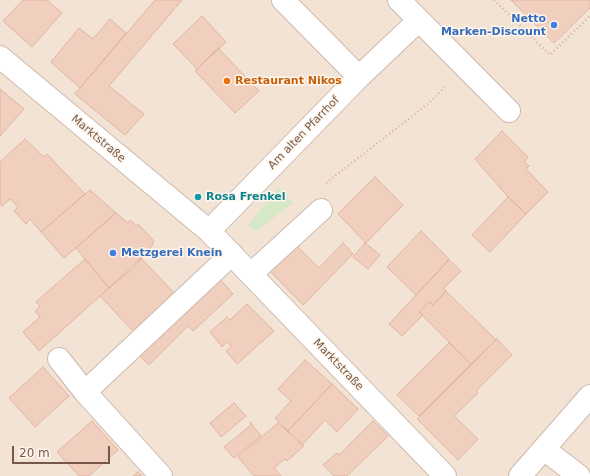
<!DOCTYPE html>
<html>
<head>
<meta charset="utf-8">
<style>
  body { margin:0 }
  #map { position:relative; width:590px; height:476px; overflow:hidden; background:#fbf2e6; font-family:"DejaVu Sans",sans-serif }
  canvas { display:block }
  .scale { position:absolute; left:12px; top:446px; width:98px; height:18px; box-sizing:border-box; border:2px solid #74584c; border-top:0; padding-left:5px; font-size:12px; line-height:14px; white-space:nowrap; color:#74584c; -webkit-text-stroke:3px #fef6ec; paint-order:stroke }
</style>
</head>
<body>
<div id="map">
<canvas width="590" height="476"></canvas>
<div class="scale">20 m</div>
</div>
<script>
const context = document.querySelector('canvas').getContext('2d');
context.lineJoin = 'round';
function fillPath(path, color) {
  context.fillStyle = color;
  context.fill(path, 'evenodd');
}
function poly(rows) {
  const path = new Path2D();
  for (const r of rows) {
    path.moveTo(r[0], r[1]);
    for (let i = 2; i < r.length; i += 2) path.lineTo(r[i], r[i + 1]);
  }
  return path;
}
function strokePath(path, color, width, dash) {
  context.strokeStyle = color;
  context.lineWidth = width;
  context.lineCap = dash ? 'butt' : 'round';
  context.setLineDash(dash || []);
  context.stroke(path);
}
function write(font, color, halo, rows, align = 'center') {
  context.font = font + ' "DejaVu Sans",sans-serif';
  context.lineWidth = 3;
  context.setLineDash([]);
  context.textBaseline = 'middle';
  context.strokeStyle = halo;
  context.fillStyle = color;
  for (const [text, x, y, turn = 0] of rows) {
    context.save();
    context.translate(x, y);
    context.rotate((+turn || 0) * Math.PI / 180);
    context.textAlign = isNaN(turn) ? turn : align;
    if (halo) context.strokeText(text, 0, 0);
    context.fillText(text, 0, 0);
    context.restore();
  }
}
fillPath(poly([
  [0,0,590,0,590,476,0,476]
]), '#f3e3d5');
fillPath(poly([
  [279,188,293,203,256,231,248,225]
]), '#d6e8c5');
const building = poly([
  [23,0,47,0,62,13,32,47,3,21,23,0],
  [155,0,182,0,109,86,144,114,125,135,75,94,155,0],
  [511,0,590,0,590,8,554,43,511,0],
  [202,16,226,42,197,69,173,44,202,16],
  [110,19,126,33,80,88,51,62,79,28,93,39,110,19],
  [218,48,259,91,235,113,195,71,218,48],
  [0,89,24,109,0,136,0,89],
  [502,131,528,157,524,162,529,166,526,169,548,192,526,214,508,197,475,159,502,131],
  [25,139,44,157,47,154,85,194,41,232,30,219,26,224,14,211,18,207,10,199,2,206,0,204,0,162,25,139],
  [375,177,403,205,366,243,338,214,375,177],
  [90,190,116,213,64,258,41,232,90,190],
  [508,197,526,214,490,252,472,235,508,197],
  [116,213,128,223,130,220,137,226,138,224,154,241,152,244,153,245,134,267,109,288,76,248,116,213],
  [421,231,449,259,416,295,387,267,421,231],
  [343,243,353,254,303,305,269,270,295,244,319,268,343,243],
  [365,243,380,255,368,269,353,257,365,243],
  [141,258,174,293,134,332,100,296,141,258],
  [85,259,109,288,39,351,23,332,40,317,35,311,40,306,36,302,85,259],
  [449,260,461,271,443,289,446,291,433,305,429,302,419,312,423,315,402,336,389,324,449,260],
  [217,276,233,294,193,331,188,326,149,365,137,353,217,276],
  [446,291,496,340,471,364,419,312,429,302,433,305,446,291],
  [247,304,274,331,237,364,226,351,231,346,227,342,222,347,210,332,227,317,230,320,247,304],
  [497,339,512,355,476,391,478,393,454,416,478,439,458,460,417,419,497,339],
  [449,343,471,364,419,416,397,395,449,343],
  [305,360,332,384,288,431,275,418,291,401,278,389,305,360],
  [43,367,69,396,35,427,9,398,43,367],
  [332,384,358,409,337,432,325,420,302,445,288,431,332,384],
  [234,403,246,416,221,437,210,423,234,403],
  [92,421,118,450,89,476,79,476,57,452,92,421],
  [373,421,388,436,347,476,334,476,323,465,337,453,339,455,373,421],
  [250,422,261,436,234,458,224,447,251,425,250,422],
  [278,423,304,446,287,461,285,459,274,468,281,476,254,476,238,457,278,423],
  [138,472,142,476,133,476,138,472]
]);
fillPath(building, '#f0cfbf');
strokePath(building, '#e1b5a0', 1);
const minor = poly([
  [283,0,359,77],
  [399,0,509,111],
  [0,57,209,231,445,476],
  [209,231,359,77,419,20],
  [251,274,321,210],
  [59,359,85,392,161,476],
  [85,392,232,254],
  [544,449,579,476],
  [520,476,590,396]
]);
strokePath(minor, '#cdb9ad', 24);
strokePath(poly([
  [494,0,550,55,590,16],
  [326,183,429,103,445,87]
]), '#d5b3a2', 2.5, [1, 3]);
strokePath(minor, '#fff', 22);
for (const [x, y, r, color] of [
  [554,25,4,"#3f7fe0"],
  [227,81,4,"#e8710a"],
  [198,197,4,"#0f9aa8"],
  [113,253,4,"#3f7fe0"]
]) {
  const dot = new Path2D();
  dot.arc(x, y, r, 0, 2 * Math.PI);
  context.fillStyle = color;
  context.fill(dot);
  strokePath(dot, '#fef6ec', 1.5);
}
write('bold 11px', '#366cbe', '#fef6ec', [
  ["Netto",546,19],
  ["Marken-Discount",546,32],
  ["Metzgerei Knein",121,253,"left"]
], 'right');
write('bold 11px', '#c56008', '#fef6ec', [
  ["Restaurant Nikos",235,81]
], 'left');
write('11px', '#74584c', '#fef6ec', [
  ["Am alten Pfarrhof",304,133,-46],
  ["Marktstraße",98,139,40],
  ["Marktstraße",338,365,46]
]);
write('bold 11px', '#0d838f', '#fef6ec', [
  ["Rosa Frenkel",206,197]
], 'left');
</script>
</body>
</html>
